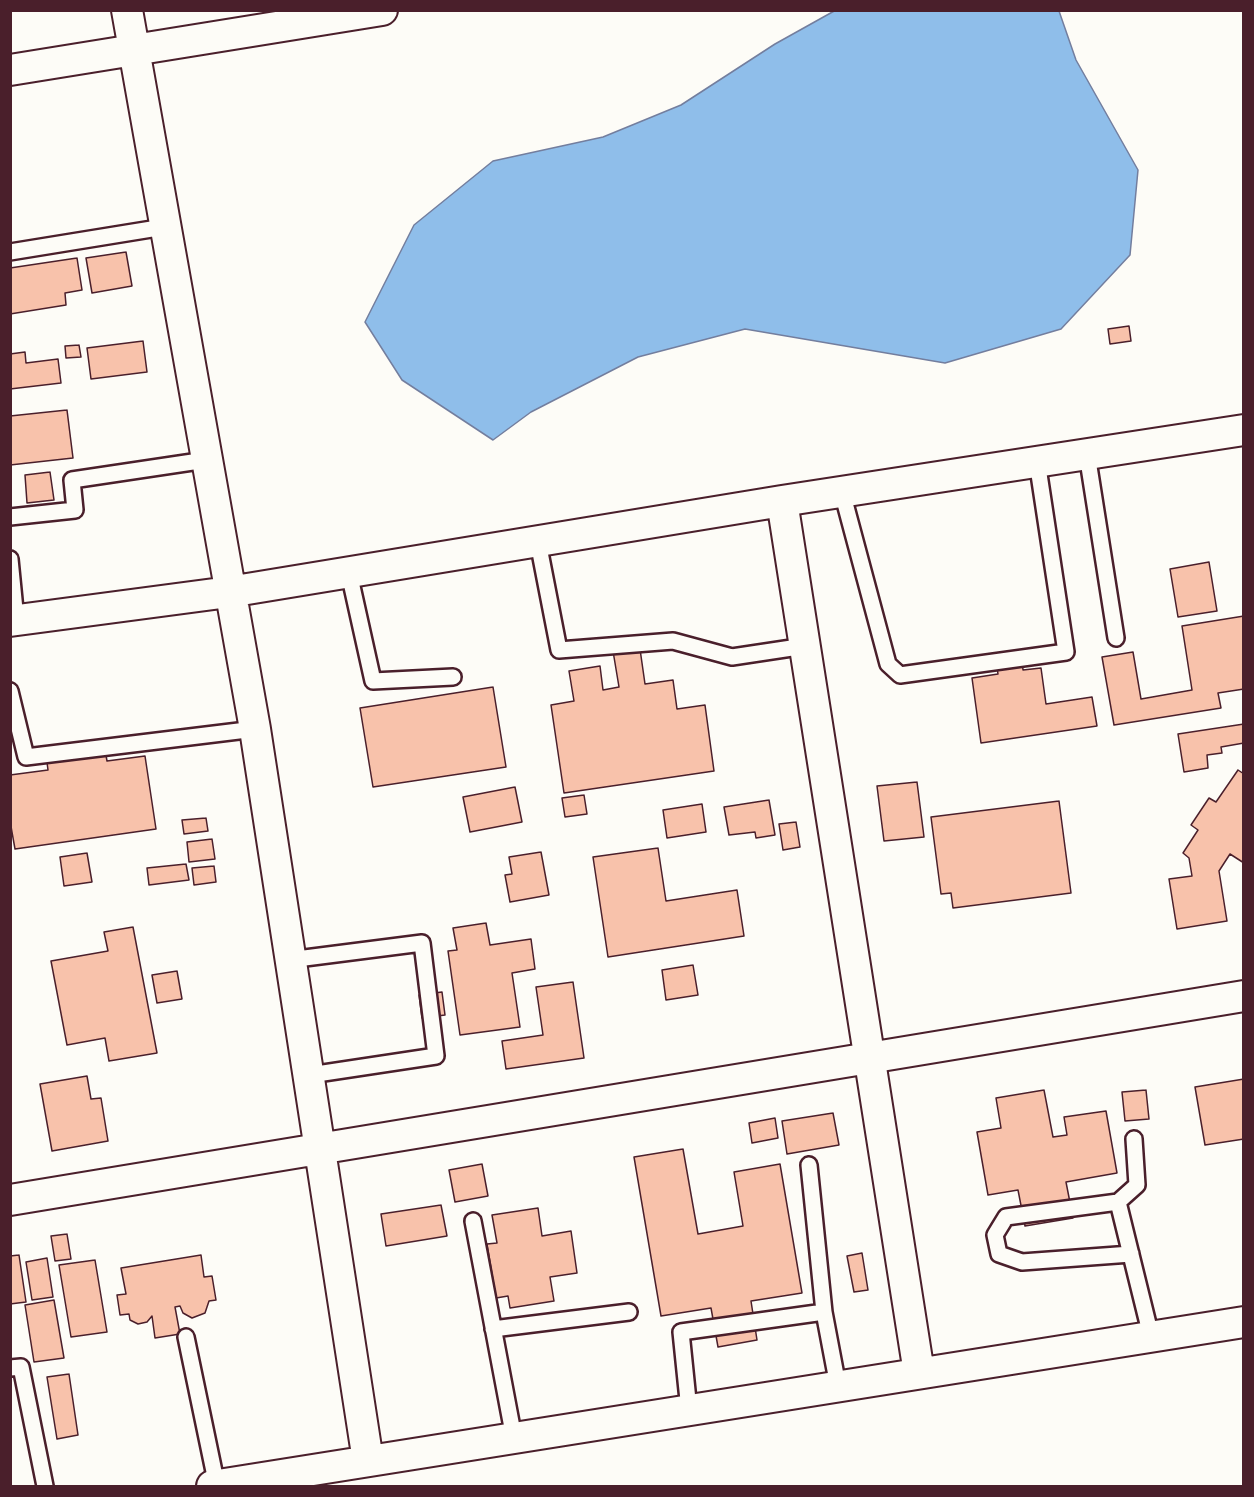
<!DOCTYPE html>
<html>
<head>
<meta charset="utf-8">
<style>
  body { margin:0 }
  #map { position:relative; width:1254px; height:1497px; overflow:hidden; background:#fdfcf7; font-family:Caveat,sans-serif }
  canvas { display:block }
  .frame { position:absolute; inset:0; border:12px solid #4a1f2b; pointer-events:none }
</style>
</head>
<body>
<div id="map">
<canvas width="1254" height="1497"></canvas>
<div class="frame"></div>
</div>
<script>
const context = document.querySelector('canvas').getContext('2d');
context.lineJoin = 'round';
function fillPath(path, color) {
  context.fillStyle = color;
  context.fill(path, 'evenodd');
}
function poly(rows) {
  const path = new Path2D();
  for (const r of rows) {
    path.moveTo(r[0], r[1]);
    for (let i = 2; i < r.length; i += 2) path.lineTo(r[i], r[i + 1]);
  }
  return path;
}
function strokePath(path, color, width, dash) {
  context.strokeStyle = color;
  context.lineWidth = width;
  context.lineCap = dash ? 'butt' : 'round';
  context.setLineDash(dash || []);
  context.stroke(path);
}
const water = poly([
  [836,10,1059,11,1076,60,1138,170,1130,255,1061,329,945,363,745,329,638,357,531,412,493,440,402,380,365,322,414,225,493,161,603,137,681,105,775,44,836,10]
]);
fillPath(water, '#8fbeea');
strokePath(water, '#737e9e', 1.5);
const building = poly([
  [126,252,132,286,92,293,86,258,126,252],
  [77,258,82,290,65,293,66,305,10,314,10,268,77,258],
  [1129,326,1131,341,1110,344,1108,329,1129,326],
  [143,341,147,372,91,379,87,348,143,341],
  [79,345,81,357,66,358,65,346,79,345],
  [25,352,26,363,58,359,61,383,10,389,10,354,25,352],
  [67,410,73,458,10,465,10,416,67,410],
  [50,472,54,500,27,503,25,475,50,472],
  [1209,562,1217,611,1178,617,1170,569,1209,562],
  [1244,616,1244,689,1218,693,1221,708,1114,725,1102,657,1133,652,1141,699,1192,690,1182,626,1244,616],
  [638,635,645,684,673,680,677,709,705,705,714,771,564,793,551,705,574,701,569,671,600,666,603,690,619,687,611,639,638,635],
  [1021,651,1023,670,1041,668,1046,704,1092,697,1097,726,981,743,972,678,998,674,995,655,1021,651],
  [493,687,506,767,373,787,360,708,493,687],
  [1244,724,1244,743,1221,747,1222,753,1207,755,1208,768,1184,772,1178,734,1244,724],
  [103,739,107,761,145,756,156,829,15,849,10,821,10,775,48,770,45,747,103,739],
  [1238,770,1244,774,1244,863,1230,854,1219,871,1227,921,1177,929,1169,879,1192,876,1189,858,1183,853,1198,830,1191,825,1209,798,1216,802,1238,770],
  [917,782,924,837,884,841,877,786,917,782],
  [515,787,522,822,470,832,463,797,515,787],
  [584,795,587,814,565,817,562,798,584,795],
  [769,800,775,835,756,838,755,832,729,835,724,807,769,800],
  [1059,801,1071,893,953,908,951,893,941,894,931,817,1059,801],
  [702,804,706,832,667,838,663,810,702,804],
  [206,818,208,831,184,834,182,820,206,818],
  [796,822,800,847,783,850,779,824,796,822],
  [212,839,215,859,189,862,187,842,212,839],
  [658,848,666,901,737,890,744,936,608,957,593,857,658,848],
  [541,852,549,895,510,902,505,875,512,874,509,857,541,852],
  [87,853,92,882,64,886,60,857,87,853],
  [186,864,189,880,149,885,147,868,186,864],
  [214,866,216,882,194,885,192,868,214,866],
  [486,923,490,945,531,939,535,969,512,973,520,1027,460,1035,448,951,457,950,453,928,486,923],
  [133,927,157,1053,109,1061,105,1038,67,1045,51,961,108,951,104,932,133,927],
  [693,965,698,995,666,1000,662,970,693,965],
  [177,971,182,999,157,1003,152,975,177,971],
  [573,982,584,1058,506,1069,502,1041,543,1035,536,987,573,982],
  [442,992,445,1015,422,1018,419,995,442,992],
  [87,1076,91,1099,101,1098,108,1141,52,1151,40,1084,87,1076],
  [1244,1079,1244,1139,1205,1145,1195,1087,1244,1079],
  [1044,1090,1053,1137,1067,1135,1064,1117,1106,1111,1117,1173,1066,1182,1073,1218,1025,1226,1018,1190,988,1195,977,1132,1001,1128,996,1098,1044,1090],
  [1146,1090,1149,1119,1125,1121,1122,1092,1146,1090],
  [833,1113,839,1145,787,1154,782,1121,833,1113],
  [775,1118,778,1138,752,1143,749,1123,775,1118],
  [683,1149,698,1234,743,1226,734,1172,780,1164,802,1293,751,1301,757,1340,718,1347,711,1308,661,1316,634,1157,683,1149],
  [482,1164,488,1196,455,1202,449,1170,482,1164],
  [441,1205,447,1236,386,1246,381,1214,441,1205],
  [538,1208,542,1236,571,1231,577,1273,550,1277,554,1301,510,1308,508,1296,496,1298,487,1244,497,1243,492,1215,538,1208],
  [67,1234,71,1259,55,1261,51,1236,67,1234],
  [862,1253,868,1290,854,1292,847,1256,862,1253],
  [19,1255,26,1302,10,1304,10,1256,19,1255],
  [201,1255,204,1277,212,1276,216,1300,209,1301,205,1313,192,1318,183,1313,180,1306,175,1307,180,1334,155,1338,152,1316,147,1322,138,1324,130,1320,129,1314,120,1315,117,1295,126,1294,121,1268,201,1255],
  [47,1258,53,1297,32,1300,26,1262,47,1258],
  [95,1260,107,1332,71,1337,59,1265,95,1260],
  [54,1300,64,1358,34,1362,25,1305,54,1300],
  [69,1374,78,1435,57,1439,47,1377,69,1374]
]);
fillPath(building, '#f8c2ab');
strokePath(building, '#4a1f2b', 1.5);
const lane = poly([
  [10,252,164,227],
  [1087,454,1116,638],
  [842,492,888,664,900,675,1066,652,1037,461],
  [10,517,75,510,72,480,206,460],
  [538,542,559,650,673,641,732,657,805,646],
  [10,559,16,620],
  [349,573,373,681,453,677],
  [10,691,26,757,255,729],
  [289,960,422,943,436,1056,310,1075],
  [1134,1139,1137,1185,1118,1202,1151,1336],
  [809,1165,824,1312],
  [1118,1202,1006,1217,995,1235,999,1254,1022,1262,1131,1254],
  [473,1221,514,1438],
  [493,1329,629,1312],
  [186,1337,217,1486],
  [10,1368,21,1367,45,1486],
  [689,1410,681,1332,824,1312,838,1386]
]);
const street = poly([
  [127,10,255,729,368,1461],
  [10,70,382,10],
  [782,501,919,1373],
  [10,621,229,592,782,501,1244,430],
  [10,1200,1244,996],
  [212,1486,1244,1322]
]);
strokePath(lane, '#4a1f2b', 20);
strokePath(street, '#4a1f2b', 34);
strokePath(lane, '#fdfcf7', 15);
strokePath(street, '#fdfcf7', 30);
</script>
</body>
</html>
